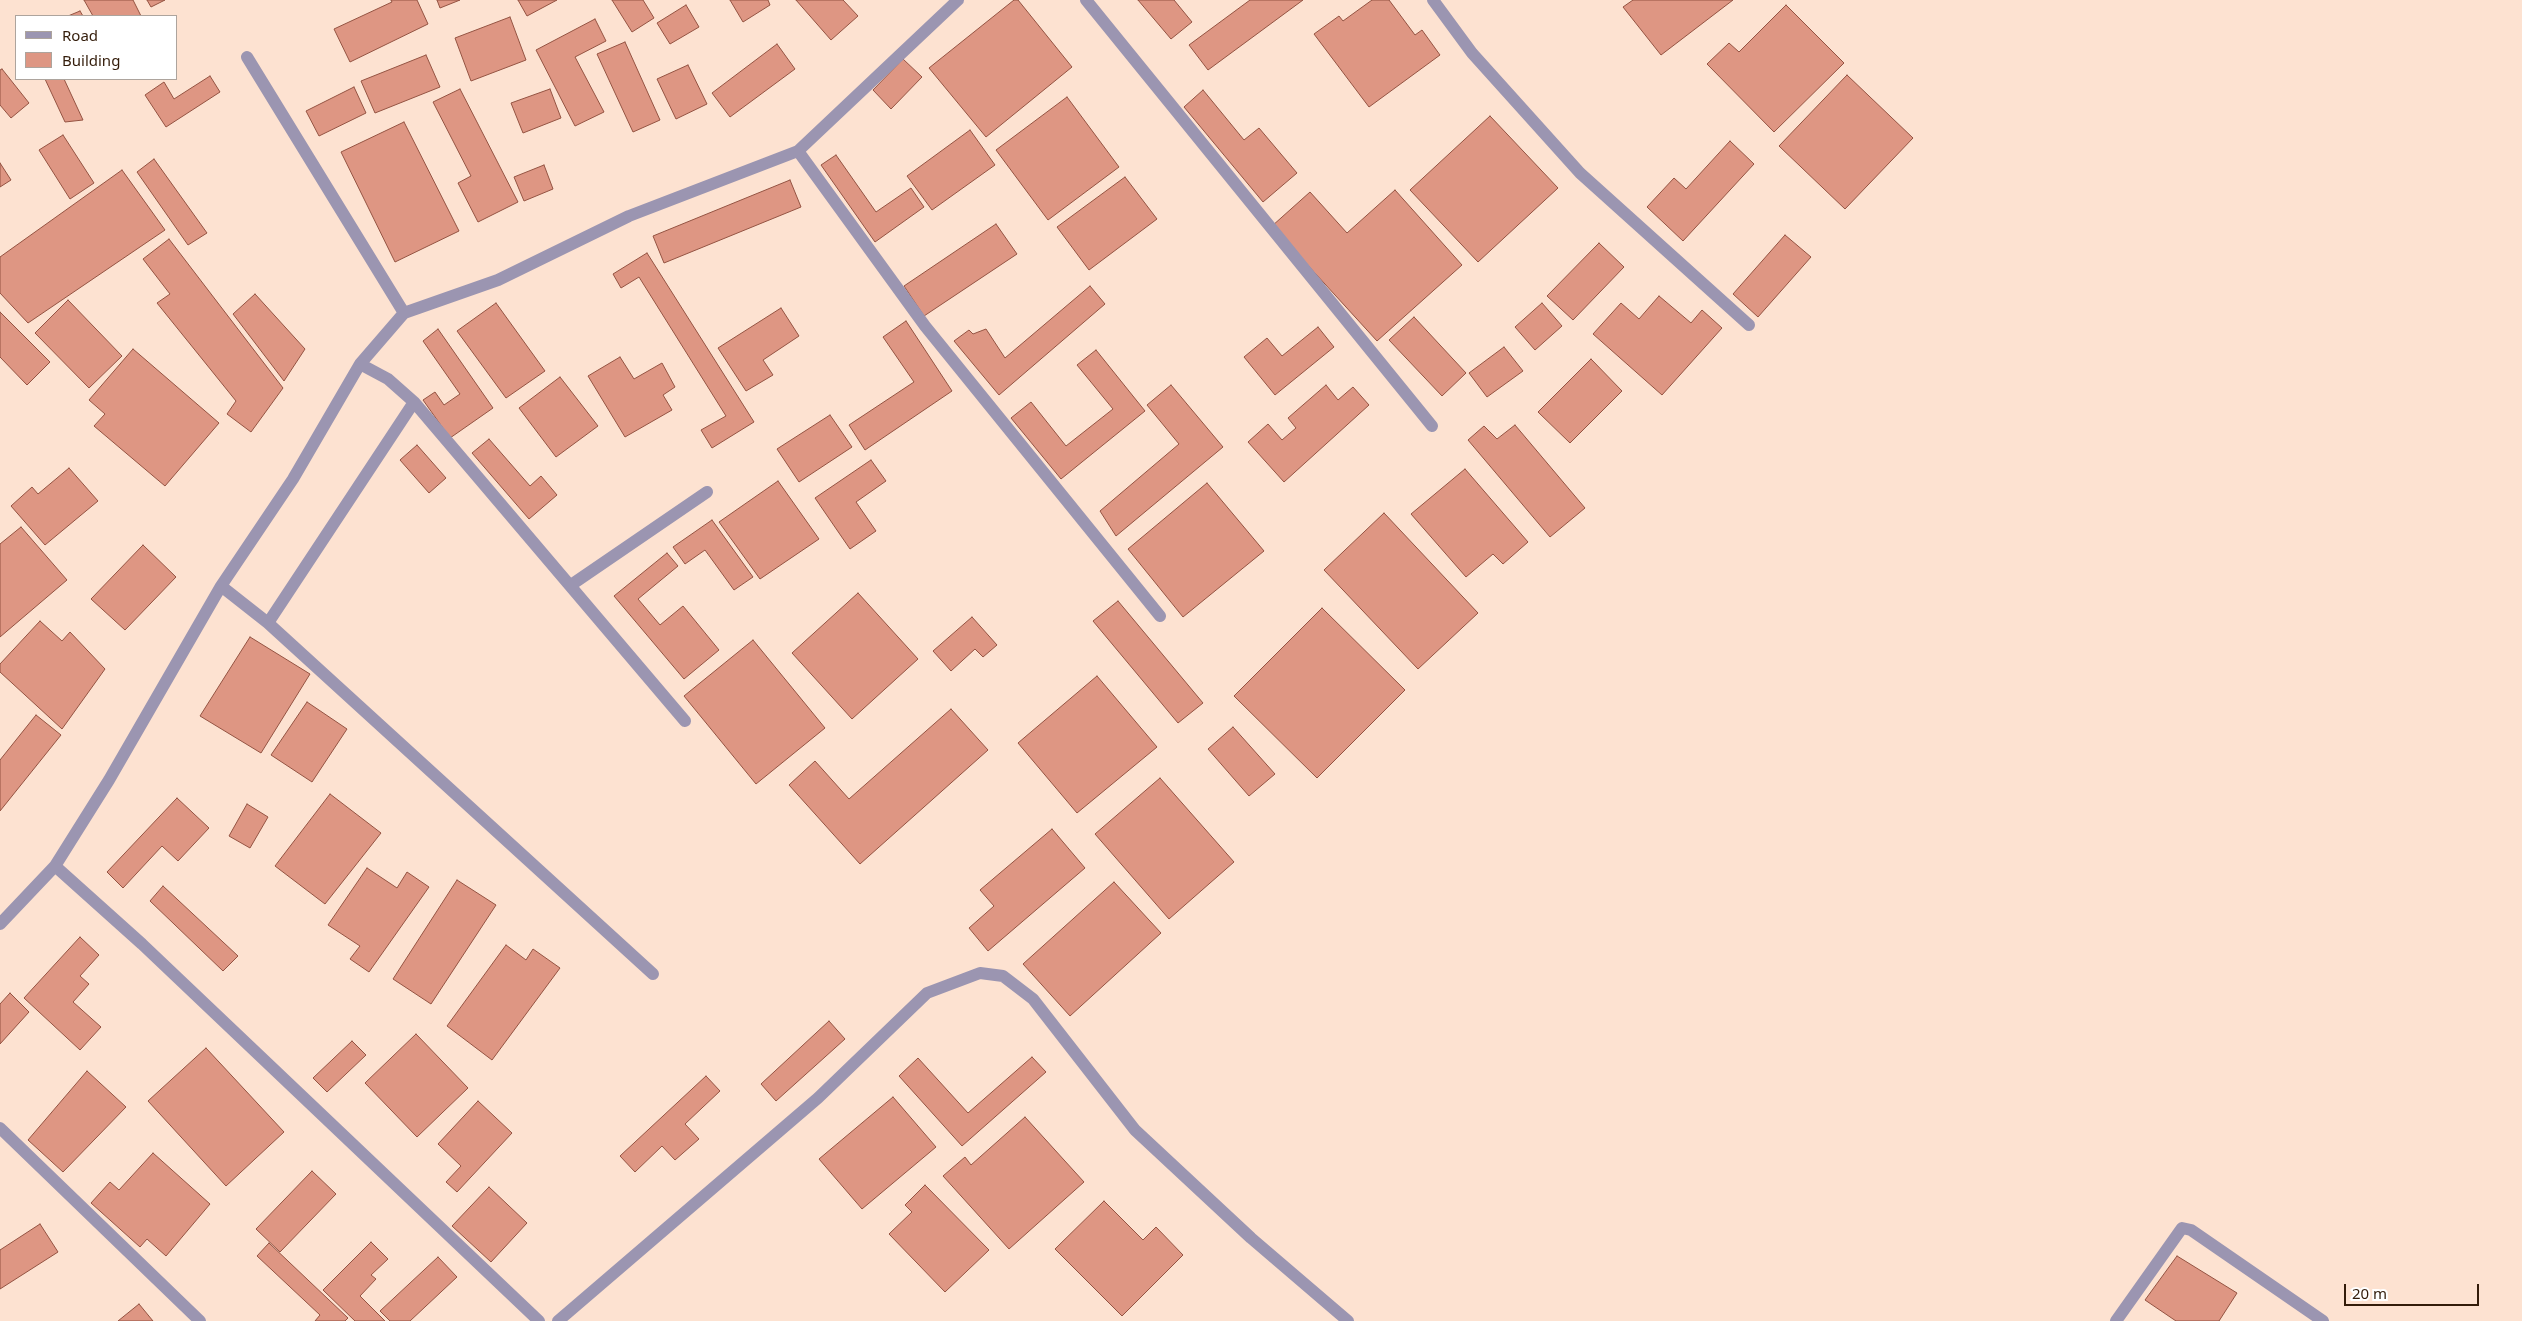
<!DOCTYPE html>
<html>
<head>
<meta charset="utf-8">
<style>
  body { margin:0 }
  #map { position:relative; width:2522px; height:1321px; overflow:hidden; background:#fde2d1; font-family:"Noto Sans",sans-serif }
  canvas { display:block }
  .legend { position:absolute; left:15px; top:15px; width:162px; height:65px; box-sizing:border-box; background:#fff; border:1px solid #ada49d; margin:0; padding:6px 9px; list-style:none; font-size:15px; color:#331c0a }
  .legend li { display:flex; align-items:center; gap:10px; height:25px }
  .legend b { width:25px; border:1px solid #ada49d }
  .scale { position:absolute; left:2344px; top:1284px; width:135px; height:22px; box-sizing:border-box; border:2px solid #331c0a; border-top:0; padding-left:6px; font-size:15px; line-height:18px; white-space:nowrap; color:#331c0a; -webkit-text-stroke:4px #fff; paint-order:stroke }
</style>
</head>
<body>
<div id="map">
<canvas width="2522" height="1321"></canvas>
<ul class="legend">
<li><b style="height:6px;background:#9b95b1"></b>Road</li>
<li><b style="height:14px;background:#de9683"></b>Building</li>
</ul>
<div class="scale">20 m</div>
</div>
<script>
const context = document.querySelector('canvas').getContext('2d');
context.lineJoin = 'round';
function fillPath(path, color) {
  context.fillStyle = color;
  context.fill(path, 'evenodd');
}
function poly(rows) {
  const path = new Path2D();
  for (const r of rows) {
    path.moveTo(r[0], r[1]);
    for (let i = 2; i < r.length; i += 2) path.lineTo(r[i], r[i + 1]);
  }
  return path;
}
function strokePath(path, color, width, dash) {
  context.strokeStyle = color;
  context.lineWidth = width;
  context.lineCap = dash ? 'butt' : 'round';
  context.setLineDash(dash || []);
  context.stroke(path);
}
const building = poly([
  [84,0,133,0,141,16,93,16,84,0],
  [147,0,165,0,151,7,147,0],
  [391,0,417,0,428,24,350,62,334,29,392,2,391,0],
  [437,0,460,0,440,8,437,0],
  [518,0,557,0,527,16,518,0],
  [612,0,643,0,654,18,632,32,612,0],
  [730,0,768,0,770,5,743,22,730,0],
  [796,0,843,0,858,16,831,40,796,0],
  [1014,0,1018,0,1072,67,986,137,929,68,1014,0],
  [1138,0,1174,0,1192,22,1171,39,1138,0],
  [1250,0,1303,0,1208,70,1189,45,1250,0],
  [1372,0,1389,0,1415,35,1422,30,1440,55,1369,107,1314,34,1339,16,1343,21,1372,0],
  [1633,0,1733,0,1661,55,1623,7,1633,0],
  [686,5,699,27,670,44,657,23,686,5],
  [1786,5,1844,63,1774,132,1707,64,1729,43,1739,52,1786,5],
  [80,11,83,16,68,16,80,11],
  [510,17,526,60,471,81,455,38,510,17],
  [595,19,606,41,575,57,604,112,575,126,536,50,595,19],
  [625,42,660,120,633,132,597,54,625,42],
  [777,44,795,69,730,117,712,93,777,44],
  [426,55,440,87,375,113,361,81,426,55],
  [903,59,922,77,891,109,873,90,903,59],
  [688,65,707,104,676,119,657,79,688,65],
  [2,69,29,103,11,118,0,105,0,70,2,69],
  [1847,75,1913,138,1845,209,1779,146,1847,75],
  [210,76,220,92,166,127,145,95,164,82,174,99,210,76],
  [45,79,64,79,83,120,65,122,45,79],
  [354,87,366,113,319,136,306,111,354,87],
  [460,89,518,202,478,222,458,183,471,176,433,102,460,89],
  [550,89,561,118,523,133,511,103,550,89],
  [1203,90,1244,140,1259,128,1297,173,1263,202,1184,107,1203,90],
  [1067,97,1119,167,1048,220,996,150,1067,97],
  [1490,116,1558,188,1478,262,1410,190,1490,116],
  [404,122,459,231,395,262,341,152,404,122],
  [970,130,995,165,932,210,907,176,970,130],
  [63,135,94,183,70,199,39,150,63,135],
  [1730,141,1754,164,1683,241,1647,207,1674,178,1686,189,1730,141],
  [836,155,876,212,911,188,924,207,875,242,821,165,836,155],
  [154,159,207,233,188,245,137,172,154,159],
  [0,163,11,180,0,187,0,163],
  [544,165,553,189,524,201,514,177,544,165],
  [122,170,165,230,28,323,0,293,0,257,122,170],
  [1125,177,1157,219,1089,270,1057,227,1125,177],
  [790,180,801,207,664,263,653,236,790,180],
  [1395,190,1462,265,1377,341,1272,226,1310,192,1347,233,1395,190],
  [996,224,1017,254,924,316,904,286,996,224],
  [1785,235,1811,257,1758,317,1733,294,1785,235],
  [169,239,283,388,251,432,227,414,236,401,157,303,170,294,143,259,169,239],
  [1599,243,1624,267,1573,320,1547,296,1599,243],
  [647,253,754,422,712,448,701,430,726,416,639,277,621,288,613,274,647,253],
  [1090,286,1105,304,999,395,954,341,969,330,973,334,986,329,1005,358,1090,286],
  [255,294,305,349,284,381,233,314,255,294],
  [1659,296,1691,323,1702,310,1722,328,1662,395,1593,334,1621,303,1639,319,1659,296],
  [68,300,122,356,89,388,35,333,68,300],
  [496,303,545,371,506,398,457,331,496,303],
  [1542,303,1562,326,1535,350,1515,327,1542,303],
  [781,308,799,336,763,360,773,375,746,391,718,348,781,308],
  [0,312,50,362,27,385,0,357,0,312],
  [1414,317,1466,373,1442,396,1389,340,1414,317],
  [906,321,952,391,865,450,849,425,914,382,883,337,906,321],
  [1318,327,1334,347,1275,395,1244,357,1267,338,1282,356,1318,327],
  [438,329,493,408,450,438,423,400,435,392,444,405,460,394,423,341,438,329],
  [1504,347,1523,371,1487,397,1469,373,1504,347],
  [133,349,219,423,165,486,94,426,105,414,89,400,133,349],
  [1096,350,1145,411,1061,479,1011,418,1031,402,1066,446,1113,409,1077,365,1096,350],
  [620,357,634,379,662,363,675,387,663,395,672,410,625,437,588,376,620,357],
  [1591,359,1622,391,1570,443,1538,412,1591,359],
  [560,377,598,426,556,457,519,408,560,377],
  [1171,385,1223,447,1116,536,1100,511,1179,444,1147,405,1171,385],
  [1326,385,1338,400,1353,387,1369,405,1284,482,1248,442,1268,424,1282,440,1296,428,1288,418,1326,385],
  [830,415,852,447,799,482,777,449,830,415],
  [1515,425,1585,508,1550,537,1468,440,1484,426,1497,439,1515,425],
  [489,439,530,486,541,476,557,495,529,519,472,453,489,439],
  [417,445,446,478,429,493,400,460,417,445],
  [871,460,886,481,856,502,876,531,850,549,815,498,871,460],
  [69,468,98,501,45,545,11,506,32,487,38,494,69,468],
  [1465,469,1528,542,1503,564,1493,554,1466,577,1411,514,1465,469],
  [778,481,819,539,760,579,719,522,778,481],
  [1207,483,1264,551,1183,617,1128,549,1207,483],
  [1384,513,1478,613,1418,669,1324,570,1384,513],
  [712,520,753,577,734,590,705,550,685,564,673,547,712,520],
  [21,527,67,580,0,637,0,544,21,527],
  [143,545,176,577,125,630,91,599,143,545],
  [667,553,678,566,638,599,660,625,683,606,719,650,684,679,614,596,667,553],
  [858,593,918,659,852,719,792,653,858,593],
  [1118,601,1203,703,1178,723,1093,621,1118,601],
  [1322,608,1405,690,1317,778,1234,696,1322,608],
  [972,617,997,645,983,657,975,649,951,671,933,651,972,617],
  [40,621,62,641,70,632,105,669,62,729,0,672,0,664,40,621],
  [250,637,310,674,261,753,200,716,250,637],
  [753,640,825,728,756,784,684,696,753,640],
  [1097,676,1157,747,1077,813,1018,743,1097,676],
  [307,702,347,729,312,782,271,755,307,702],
  [951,709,988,750,860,864,789,785,815,761,849,799,951,709],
  [36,715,61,735,0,811,0,760,36,715],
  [1233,727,1275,774,1249,796,1208,749,1233,727],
  [1160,778,1234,862,1169,919,1095,834,1160,778],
  [330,794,381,833,325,904,275,866,330,794],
  [177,798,209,828,178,861,162,846,123,888,107,872,177,798],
  [247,804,268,817,250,848,229,836,247,804],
  [1052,829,1085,868,988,951,969,928,994,906,980,890,1052,829],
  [367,868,397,888,407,872,429,887,369,972,350,959,360,946,328,925,367,868],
  [457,880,496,905,431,1004,393,979,457,880],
  [1114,882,1161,933,1070,1016,1023,964,1114,882],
  [163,886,238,956,223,971,150,901,163,886],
  [80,937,99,955,80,976,89,984,73,1002,101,1027,80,1050,24,998,80,937],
  [506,945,526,960,533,949,560,968,492,1060,447,1026,506,945],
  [10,993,29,1012,0,1044,0,1004,10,993],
  [829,1021,845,1039,776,1101,761,1084,829,1021],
  [416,1034,468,1088,417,1137,365,1083,416,1034],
  [352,1041,366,1055,327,1092,313,1078,352,1041],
  [206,1048,284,1132,226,1186,148,1101,206,1048],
  [1032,1057,1046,1072,962,1146,899,1076,918,1058,968,1113,1032,1057],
  [87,1071,126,1107,63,1172,28,1140,87,1071],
  [706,1076,720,1091,685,1124,699,1139,675,1160,662,1146,635,1172,620,1156,706,1076],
  [893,1097,936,1147,862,1209,819,1159,893,1097],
  [478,1101,512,1133,457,1192,446,1182,461,1166,438,1144,478,1101],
  [1025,1117,1084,1182,1009,1249,943,1176,965,1157,971,1165,1025,1117],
  [153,1153,210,1204,166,1256,147,1239,140,1247,91,1203,110,1182,119,1190,153,1153],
  [312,1171,336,1194,280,1252,256,1229,312,1171],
  [925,1185,989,1250,945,1292,889,1234,912,1212,905,1205,925,1185],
  [489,1187,527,1223,491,1262,452,1226,489,1187],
  [1104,1201,1143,1240,1156,1227,1183,1255,1122,1316,1055,1249,1104,1201],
  [40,1224,58,1252,0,1289,0,1250,40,1224],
  [371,1242,388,1259,371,1275,376,1279,360,1296,385,1321,355,1321,323,1290,371,1242],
  [269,1243,348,1318,345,1321,315,1321,320,1315,257,1256,269,1243],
  [2177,1256,2237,1293,2219,1321,2176,1321,2145,1300,2177,1256],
  [438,1257,457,1277,410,1321,390,1321,380,1311,438,1257],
  [139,1304,153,1321,118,1321,139,1304]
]);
fillPath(building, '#de9683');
strokePath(building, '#945342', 1);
strokePath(poly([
  [1086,0,1432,426],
  [1433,0,1472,53,1580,173,1749,325],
  [247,57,404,313],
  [798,151,925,326,1160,616],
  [360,364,388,379,414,402,685,721],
  [571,585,707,492],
  [221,586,268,623,653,974],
  [268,623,414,402],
  [55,866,142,944,539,1321],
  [0,924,55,866,109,780,221,586,293,479,360,364,404,313,498,280,629,216,798,151,958,0],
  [0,1128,200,1321],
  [558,1321,818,1098,927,993,980,973,1003,976,1033,999,1135,1130,1251,1238,1348,1321],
  [2116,1321,2182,1228,2191,1230,2323,1321]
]), '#9b95b1', 12);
</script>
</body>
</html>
